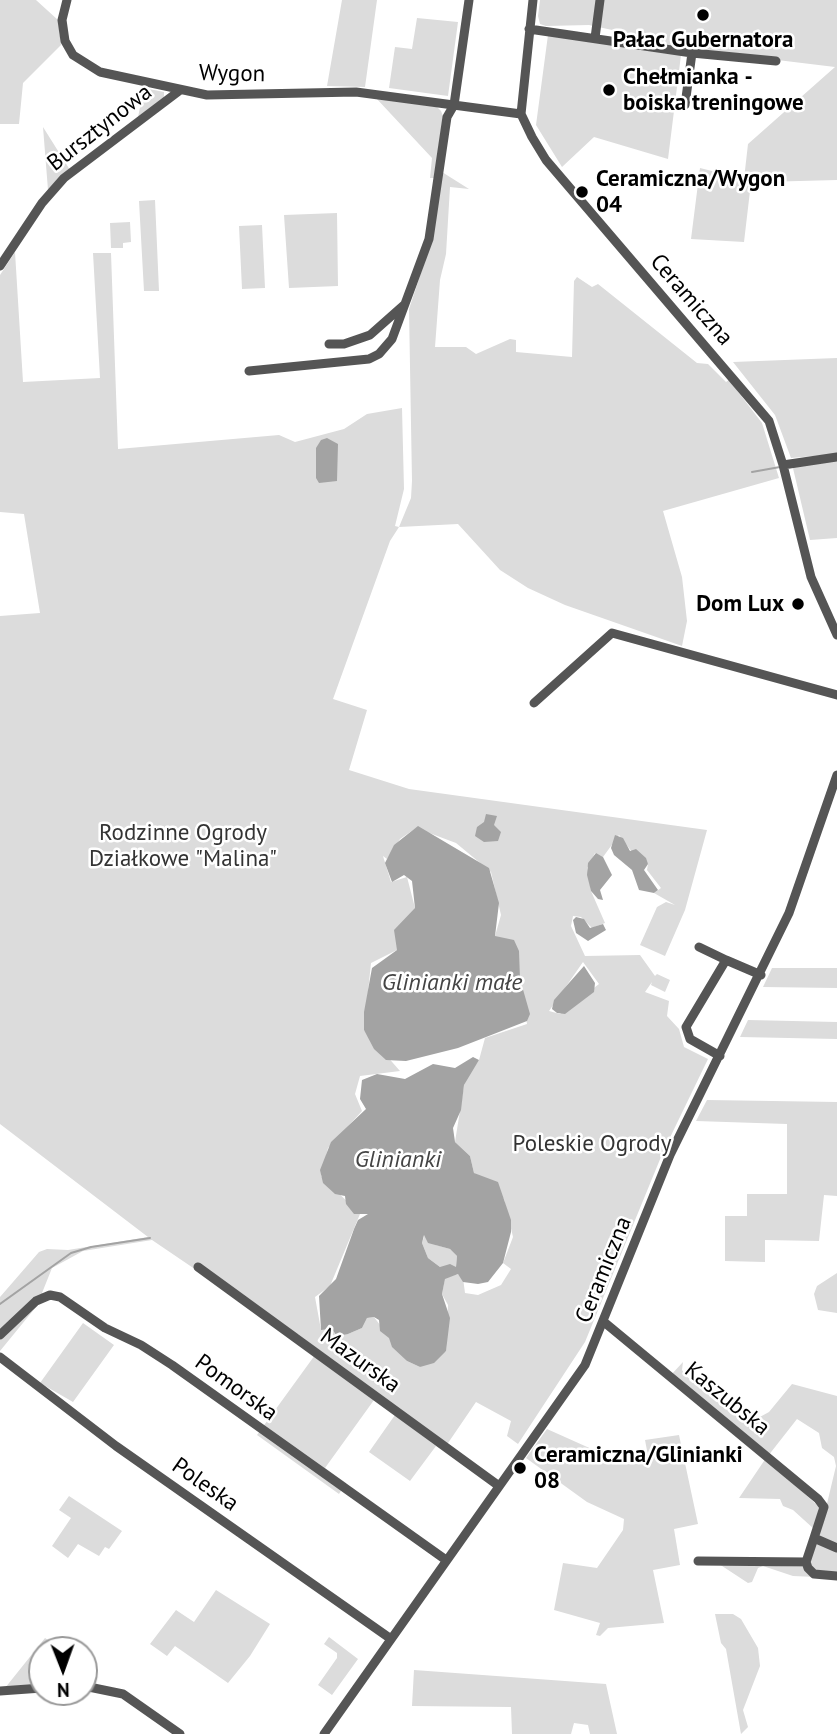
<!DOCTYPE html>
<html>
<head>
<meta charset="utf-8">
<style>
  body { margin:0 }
  #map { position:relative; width:837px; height:1734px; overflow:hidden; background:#fff; font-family:"PT Sans",sans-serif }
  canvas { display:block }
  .north { position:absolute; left:28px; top:1636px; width:70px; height:70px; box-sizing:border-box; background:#fff; border:2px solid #999; border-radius:50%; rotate:179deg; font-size:19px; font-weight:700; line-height:28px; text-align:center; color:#000 }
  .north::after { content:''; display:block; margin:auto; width:24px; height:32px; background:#000; clip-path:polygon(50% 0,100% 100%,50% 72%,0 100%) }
</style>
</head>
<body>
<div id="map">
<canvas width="837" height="1734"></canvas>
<div class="north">N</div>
</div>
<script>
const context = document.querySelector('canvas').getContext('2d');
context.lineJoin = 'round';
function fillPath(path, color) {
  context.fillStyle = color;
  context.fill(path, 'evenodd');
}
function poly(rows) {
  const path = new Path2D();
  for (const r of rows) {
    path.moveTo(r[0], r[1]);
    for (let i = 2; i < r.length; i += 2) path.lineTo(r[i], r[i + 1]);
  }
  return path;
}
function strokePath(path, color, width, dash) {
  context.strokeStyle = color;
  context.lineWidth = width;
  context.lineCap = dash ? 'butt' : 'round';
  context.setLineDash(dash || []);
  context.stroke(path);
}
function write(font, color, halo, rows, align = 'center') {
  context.font = font + ' "PT Sans",sans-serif';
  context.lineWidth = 5;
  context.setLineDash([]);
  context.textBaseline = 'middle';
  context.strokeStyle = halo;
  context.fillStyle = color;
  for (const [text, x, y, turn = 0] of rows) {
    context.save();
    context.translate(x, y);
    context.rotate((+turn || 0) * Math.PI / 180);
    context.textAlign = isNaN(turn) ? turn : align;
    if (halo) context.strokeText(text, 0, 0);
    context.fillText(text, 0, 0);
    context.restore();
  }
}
fillPath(poly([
  [0,0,36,0,58,20,61,45,23,83,19,124,0,124],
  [342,0,377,0,365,87,327,86],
  [540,0,837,0,837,180,762,182,750,191,744,242,691,239,700,168,744,179,748,144,835,67,621,41,617,31,589,25,546,26,540,24,538,16],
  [417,18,458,22,448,96,389,88,395,47,412,49],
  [548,35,681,55,668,159,594,137,562,167,536,125],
  [144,88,164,92,164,98,137,122],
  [376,98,437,107,441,111,443,116,434,178,430,178,432,158],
  [43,127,70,170,48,190],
  [442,172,469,189,450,187,446,254,440,280,435,347,466,347,476,354,510,339,516,340,516,352,572,357,574,281,577,277,592,287,598,284,697,363,708,364,726,382,729,380,762,423,779,478,663,511,682,577,687,621,682,646,565,605,528,588,500,570,458,524,399,527,390,541,333,699,367,710,349,770,409,789,707,830,685,910,665,956,640,945,657,907,666,902,675,905,654,893,661,888,647,870,648,864,635,850,632,852,619,835,603,857,595,853,587,868,591,891,605,923,592,928,581,917,573,916,571,926,585,956,640,955,655,976,657,974,670,980,665,992,651,985,652,982,645,992,669,1001,667,1016,679,1029,684,1047,708,1059,663,1152,585,1342,518,1444,507,1436,511,1421,476,1402,446,1446,298,1334,292,1335,152,1240,83,1251,52,1268,42,1293,45,1296,0,1351,0,1297,39,1252,47,1249,68,1250,148,1237,0,1124,0,616,40,613,24,514,0,512,0,275,15,252,23,382,100,378,93,253,111,253,118,449,279,435,295,442,344,429,367,414,402,408,404,489,395,526,399,527,411,498,412,481,409,309,431,243],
  [416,828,456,843,491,872,501,915,495,936,520,979,527,1024,485,1038,479,1060,465,1079,455,1142,470,1156,474,1173,504,1199,513,1237,503,1263,511,1269,501,1285,478,1295,465,1293,463,1278,458,1274,445,1278,442,1294,448,1305,446,1351,420,1367,407,1361,374,1317,367,1318,362,1328,348,1334,333,1329,321,1330,315,1297,330,1286,360,1214,321,1176,328,1148,362,1111,355,1094,360,1076,400,1071,364,1030,371,963,397,950,415,908,407,877,391,882,383,856,387,859,400,839],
  [583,962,599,984,560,1014,549,1011],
  [155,200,159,291,144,291,139,201],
  [337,213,338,286,289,288,284,215],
  [130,222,131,242,123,243,123,248,111,248,110,223],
  [262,225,265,288,242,289,239,226],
  [837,358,837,454,791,458,775,415,733,362],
  [837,458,837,538,810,540,792,464],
  [772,968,837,968,837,988,763,987],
  [748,1020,837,1022,837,1039,740,1037],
  [707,1100,837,1102,837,1196,824,1195,819,1241,765,1240,765,1262,725,1261,725,1216,747,1216,747,1194,787,1194,787,1124,696,1121],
  [425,1234,436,1245,450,1249,457,1256,456,1267,440,1267,428,1258,422,1243],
  [837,1273,837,1313,818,1310,814,1294,817,1286],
  [83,1323,114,1345,73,1402,40,1383],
  [315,1355,374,1400,325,1468,346,1483,339,1494,257,1435],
  [683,1362,682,1370,686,1376,741,1419,758,1418,769,1412,792,1384,837,1396,837,1545,819,1537,836,1466,834,1457,822,1448,819,1433,797,1419,768,1456,670,1376],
  [395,1415,436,1446,410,1481,369,1452],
  [547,1429,614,1459,649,1461,645,1440,679,1435,698,1524,674,1529,680,1565,653,1570,664,1623,608,1628,600,1636,596,1635,600,1623,554,1610,563,1563,597,1568,623,1530,624,1519,587,1502,526,1458],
  [766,1458,819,1507,814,1529,793,1510,783,1506,780,1499,739,1498],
  [69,1496,122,1531,109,1549,105,1547,99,1556,78,1544,68,1558,52,1546,71,1518,59,1510],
  [814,1542,837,1549,837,1575,810,1569,809,1555],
  [719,1564,805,1567,816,1577,793,1576,763,1566,758,1568,752,1582,748,1583],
  [216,1590,270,1624,250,1656,228,1683,175,1646,167,1656,150,1644,176,1610,194,1622],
  [715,1614,733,1614,741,1619,758,1648,760,1666,743,1710,748,1727,741,1734,726,1649,721,1643],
  [329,1637,358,1659,332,1695,318,1685,337,1658,337,1653,324,1644],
  [45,1638,63,1650,42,1650,42,1685,5,1688],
  [414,1670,606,1684,617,1734,590,1734,588,1725,574,1723,571,1734,512,1734,511,1707,412,1706]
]), '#dcdcdc');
fillPath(poly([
  [327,438,338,444,337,481,319,483,316,478,316,448,321,440],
  [486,814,497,816,494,825,501,832,498,841,484,842,475,836,477,827,484,822],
  [418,826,489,868,499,903,495,936,514,940,519,951,520,979,530,1014,527,1021,458,1048,406,1061,386,1060,374,1049,364,1030,364,1012,372,968,397,950,394,930,415,908,412,881,404,875,392,882,385,863,394,845],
  [615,835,623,838,630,851,636,849,646,858,648,864,644,870,658,890,654,893,639,890,632,870,614,855,611,848],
  [596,853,603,857,612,875,600,890,603,900,598,899,591,891,587,875,588,863],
  [576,917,584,919,590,928,603,924,606,930,588,941,576,933,573,920],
  [584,966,595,983,594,992,565,1014,557,1013,552,1009,554,1000],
  [473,1057,479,1060,464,1085,461,1110,453,1128,455,1142,470,1156,474,1173,498,1182,511,1220,511,1232,503,1263,488,1282,478,1284,463,1282,458,1274,445,1279,442,1294,450,1318,446,1351,434,1363,420,1367,407,1361,392,1347,389,1338,380,1331,379,1320,374,1317,367,1318,362,1328,348,1334,337,1336,332,1329,321,1330,319,1296,336,1279,354,1229,358,1220,368,1214,354,1214,346,1204,345,1196,335,1194,323,1183,320,1170,331,1142,366,1109,360,1099,362,1080,377,1074,405,1079,433,1064,455,1068],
  [424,1235,428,1243,450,1249,457,1256,456,1267,450,1264,440,1267,428,1258,422,1243]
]), '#a3a3a3');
strokePath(poly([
  [752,472,780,467],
  [0,1304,71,1253,91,1247,150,1238]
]), '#a3a3a3', 2);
strokePath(poly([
  [67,0,62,20,65,41,73,55,100,72,207,95,356,92,521,114],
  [533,0,521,114,532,137,546,160,769,421,783,465,811,577,837,635],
  [529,29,692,53,776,61],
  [595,38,600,0],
  [685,105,692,53],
  [0,266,42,203,64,178,179,91],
  [329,344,344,344,370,335,405,304],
  [249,371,369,359,379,354,392,339,429,239,447,117,454,105,469,0],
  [783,465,837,457],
  [534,703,612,633,837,695],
  [699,947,726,960],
  [720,1056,690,1039,686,1027,726,960,761,975],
  [198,1267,499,1486],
  [604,1322,818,1499,824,1507,814,1538,837,1548],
  [0,1335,36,1301,50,1295,60,1297,105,1328,141,1345,172,1365,446,1560],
  [0,1357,116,1446,391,1639],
  [814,1538,806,1562,808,1568,814,1574,837,1576],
  [698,1561,806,1562],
  [84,1686,123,1694,180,1734],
  [0,1691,42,1688],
  [324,1734,585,1365,670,1155,789,913,837,775]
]), '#555', 9);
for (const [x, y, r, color] of [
  [703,15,7,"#000"],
  [609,90,7,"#000"],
  [582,192,7,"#000"],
  [798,604,7,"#000"],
  [520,1468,7,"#000"]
]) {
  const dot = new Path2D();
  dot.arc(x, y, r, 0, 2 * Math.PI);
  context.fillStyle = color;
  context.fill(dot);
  strokePath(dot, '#fff', 2.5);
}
write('bold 23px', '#000', '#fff', [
  ["Pałac Gubernatora",703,40,"center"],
  ["Chełmianka -",623,77],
  ["boiska treningowe",623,103],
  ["Ceramiczna/Wygon",596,179],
  ["04",596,205],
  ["Dom Lux",784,604,"right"],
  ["Ceramiczna/Glinianki",534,1455],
  ["08",534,1481]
], 'left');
write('23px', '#000', '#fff', [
  ["Wygon",232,74,1],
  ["Bursztynowa",100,128,-38],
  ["Ceramiczna",691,300,49],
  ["Ceramiczna",604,1270,-68],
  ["Mazurska",360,1361,36],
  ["Pomorska",236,1388,36],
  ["Kaszubska",727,1399,39],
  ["Poleska",205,1485,35]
]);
write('23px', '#333', '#fff', [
  ["Rodzinne Ogrody",183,833],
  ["Działkowe \"Malina\"",183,859],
  ["Poleskie Ogrody",592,1144]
]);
write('italic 24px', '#444', '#fff', [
  ["Glinianki małe",452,983],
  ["Glinianki",398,1160]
]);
</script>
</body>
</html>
